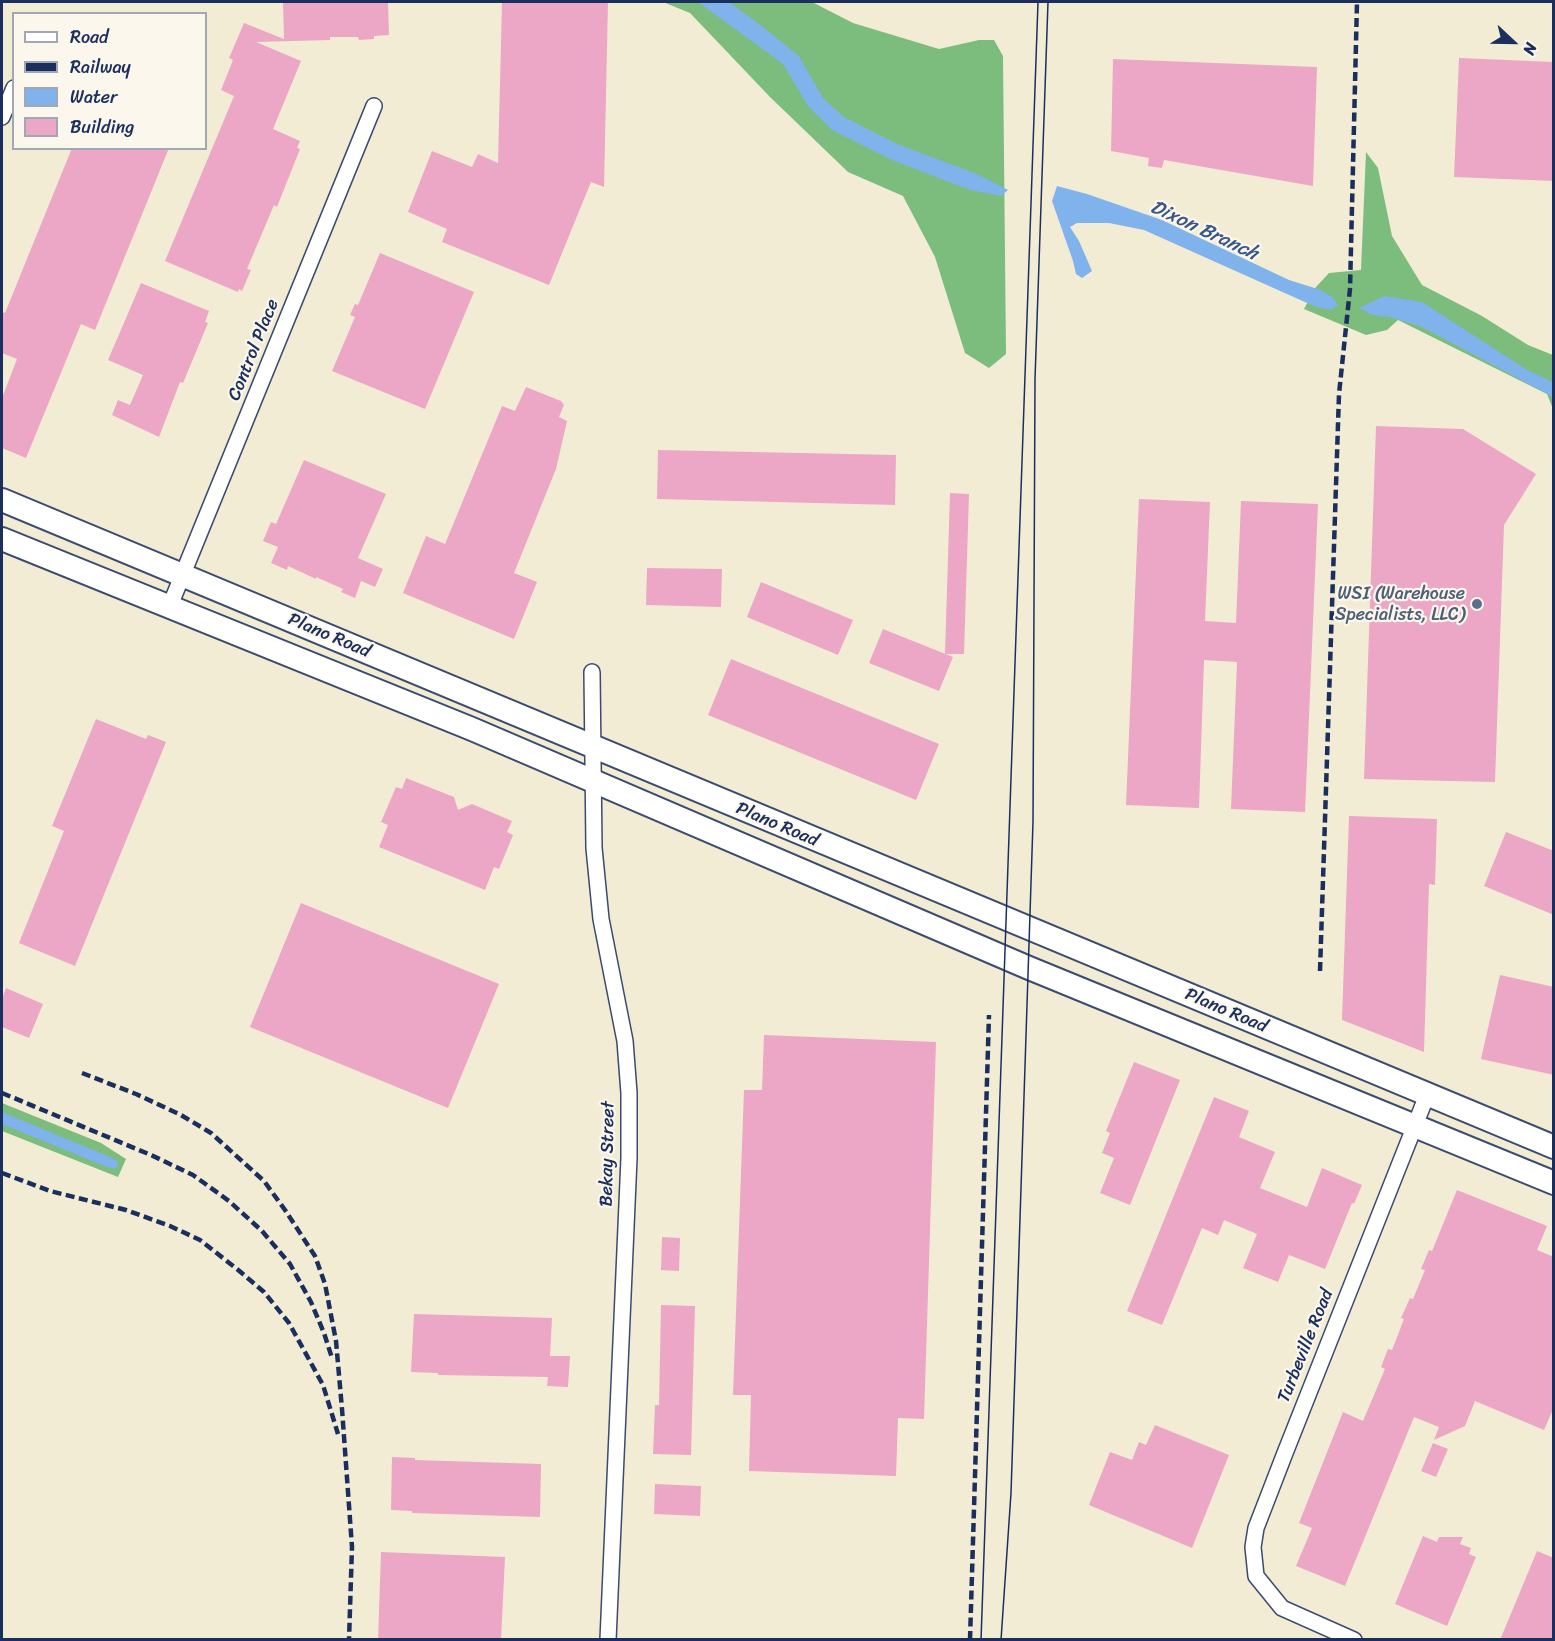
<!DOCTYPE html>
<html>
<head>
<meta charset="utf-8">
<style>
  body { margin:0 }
  #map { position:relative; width:1555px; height:1641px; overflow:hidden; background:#f2ecd5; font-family:Sriracha,sans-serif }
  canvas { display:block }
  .frame { position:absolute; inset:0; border:3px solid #1b2f5e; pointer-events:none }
  .legend { position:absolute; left:12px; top:12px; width:195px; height:138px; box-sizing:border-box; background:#fbf7ec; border:2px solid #a1a7b3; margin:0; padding:8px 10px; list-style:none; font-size:18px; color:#1b2f5e }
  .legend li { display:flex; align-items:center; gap:12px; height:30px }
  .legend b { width:30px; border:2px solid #a1a7b3 }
  .north { position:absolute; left:1483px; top:12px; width:60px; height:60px; -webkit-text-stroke:4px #fbf7ec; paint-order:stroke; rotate:112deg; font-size:16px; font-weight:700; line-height:24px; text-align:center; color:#1b2f5e }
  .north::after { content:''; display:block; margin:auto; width:21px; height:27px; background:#1b2f5e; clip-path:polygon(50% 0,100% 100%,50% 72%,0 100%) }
</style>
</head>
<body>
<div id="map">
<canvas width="1555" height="1641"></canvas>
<div class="frame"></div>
<ul class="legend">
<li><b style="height:8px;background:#fff"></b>Road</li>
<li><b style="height:8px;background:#1b2f5e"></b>Railway</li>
<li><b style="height:16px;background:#80b2ec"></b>Water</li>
<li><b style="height:16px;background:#eca7c7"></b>Building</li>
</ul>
<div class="north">N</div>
</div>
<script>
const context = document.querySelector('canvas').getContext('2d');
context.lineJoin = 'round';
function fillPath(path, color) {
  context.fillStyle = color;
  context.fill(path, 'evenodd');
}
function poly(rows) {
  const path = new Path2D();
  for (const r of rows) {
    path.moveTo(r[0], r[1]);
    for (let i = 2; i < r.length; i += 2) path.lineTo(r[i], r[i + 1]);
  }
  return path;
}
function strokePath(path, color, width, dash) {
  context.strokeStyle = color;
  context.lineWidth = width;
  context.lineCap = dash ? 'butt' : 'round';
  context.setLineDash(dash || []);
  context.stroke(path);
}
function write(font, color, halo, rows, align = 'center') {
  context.font = font + ' Sriracha,sans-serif';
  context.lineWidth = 4.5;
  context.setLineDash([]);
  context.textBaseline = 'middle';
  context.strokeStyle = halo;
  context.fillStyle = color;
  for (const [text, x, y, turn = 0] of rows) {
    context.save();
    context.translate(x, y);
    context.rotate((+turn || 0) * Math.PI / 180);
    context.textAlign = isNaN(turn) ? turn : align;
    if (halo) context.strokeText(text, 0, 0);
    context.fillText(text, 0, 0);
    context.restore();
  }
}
fillPath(poly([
  [663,2,812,2,853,23,939,49,979,40,994,40,1003,56,1006,354,989,368,965,353,935,257,903,196,848,172,770,97,690,13],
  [1366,152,1378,168,1392,236,1422,285,1482,316,1528,345,1553,355,1553,409,1547,394,1398,320,1387,330,1366,335,1304,309,1316,287,1329,273,1361,270],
  [2,1103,101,1143,126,1159,118,1177,2,1131]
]), '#7cbc7d');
fillPath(poly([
  [698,2,729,2,763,27,799,56,823,98,844,117,897,144,977,174,1008,190,1001,196,970,190,892,160,832,130,808,106,783,64],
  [1057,186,1087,194,1162,220,1289,280,1321,290,1332,297,1338,305,1331,310,1316,307,1144,230,1109,223,1077,223,1070,227,1079,241,1092,271,1082,278,1076,274,1073,261,1052,201],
  [1384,296,1422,302,1527,370,1553,382,1553,397,1420,326,1389,317,1373,315,1359,308],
  [2,1112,110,1157,117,1161,118,1165,115,1169,107,1167,2,1124]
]), '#80b2ec');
fillPath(poly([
  [283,2,388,2,389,35,374,36,374,39,359,40,358,37,330,37,330,40,256,42,301,61,273,129,300,141,297,148,300,149,277,207,274,205,247,269,251,270,242,291,239,289,238,292,165,261,234,96,221,90,233,60,229,58,244,23,284,39],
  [502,2,608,2,604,187,591,182,549,285,442,242,447,229,408,212,432,151,472,167,478,154,498,163],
  [1459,58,1554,62,1554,181,1454,177],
  [1113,59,1317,67,1313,186,1164,160,1162,168,1148,166,1149,158,1111,151],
  [72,148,169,148,95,330,81,324,26,458,2,448,2,398,17,359,2,353,2,312,5,313],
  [380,253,474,292,425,409,332,371,355,317,350,315,355,304,358,305],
  [141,283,209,311,205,322,208,323,183,383,180,382,159,437,112,415,118,400,130,405,143,375,108,360],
  [526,387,561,401,564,405,559,417,567,421,556,469,514,573,537,582,514,639,403,593,426,536,445,544,502,406,515,411],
  [1376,426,1463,429,1536,474,1504,525,1495,782,1364,779],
  [658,450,896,455,895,505,657,499],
  [304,460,386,494,358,558,383,569,375,587,361,581,355,598,341,592,343,589,316,577,316,579,288,566,287,570,271,563,278,547,263,541,271,522,276,524],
  [950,493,969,494,964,654,945,654],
  [1139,499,1210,502,1205,621,1236,623,1241,501,1318,504,1305,812,1231,809,1237,662,1204,660,1199,808,1126,805],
  [647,568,722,569,721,607,646,605],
  [761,582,853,620,838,655,747,617],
  [883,629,953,657,939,691,869,663],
  [731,659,939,744,916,800,708,715],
  [96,719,146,739,148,735,166,742,75,966,19,943,64,831,52,826],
  [406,778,454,797,458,810,472,804,512,821,507,832,513,835,499,869,494,867,485,890,379,847,388,825,381,822,396,787,402,789],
  [1349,816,1437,819,1435,885,1429,884,1424,1052,1342,1020],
  [1506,832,1554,851,1554,915,1484,886],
  [301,903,499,984,448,1108,250,1027],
  [1500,975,1554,987,1554,1075,1481,1059],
  [6,988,43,1004,29,1038,2,1027,2,999],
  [764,1035,936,1042,924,1419,898,1418,896,1476,749,1471,751,1395,733,1395,744,1090,762,1090],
  [1134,1062,1180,1080,1130,1205,1100,1193,1114,1158,1102,1153,1110,1133,1106,1131],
  [1214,1097,1249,1111,1239,1137,1275,1152,1260,1188,1307,1207,1322,1168,1362,1185,1354,1204,1352,1203,1325,1269,1289,1255,1278,1282,1243,1268,1257,1234,1224,1220,1218,1235,1202,1228,1162,1325,1127,1311],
  [1457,1190,1547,1226,1537,1250,1554,1257,1554,1407,1544,1430,1475,1401,1465,1426,1434,1440,1439,1427,1414,1417,1345,1586,1296,1566,1312,1528,1299,1523,1343,1412,1363,1421,1385,1369,1381,1367,1388,1349,1392,1350,1404,1319,1401,1318,1410,1298,1413,1299,1425,1270,1421,1269,1429,1250,1432,1251],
  [662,1237,680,1238,679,1271,661,1270],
  [661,1305,695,1306,691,1455,653,1454,655,1405,659,1405],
  [414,1314,552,1318,550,1356,570,1356,568,1387,547,1386,548,1377,438,1375,438,1373,411,1372],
  [1155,1425,1229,1455,1192,1548,1089,1505,1110,1452,1132,1460,1139,1442,1146,1445],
  [1433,1443,1448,1449,1436,1477,1421,1471],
  [392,1457,415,1458,415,1460,541,1464,540,1517,412,1513,412,1511,391,1510],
  [655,1484,701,1486,700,1516,654,1514],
  [1423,1536,1437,1542,1439,1537,1463,1537,1460,1544,1471,1548,1469,1554,1476,1557,1447,1626,1395,1604],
  [1537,1551,1554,1558,1554,1640,1500,1640],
  [381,1552,505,1557,501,1640,378,1640]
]), '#eca7c7');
const minor = poly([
  [2,117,14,88],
  [169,608,374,106],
  [592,672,594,848,601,919,625,1041,629,1093,629,1158,608,1640],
  [1354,1640,1282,1608,1256,1576,1253,1547,1256,1528,1285,1453,1427,1095]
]);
const secondary = poly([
  [2,500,1554,1147],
  [2,539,472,729,1029,968,1554,1183]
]);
strokePath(minor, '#3b4b70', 18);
strokePath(secondary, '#3b4b70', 26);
strokePath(minor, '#fff', 15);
strokePath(secondary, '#fff', 22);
strokePath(poly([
  [981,1640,1038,2],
  [1001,1640,1011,1493,1033,822,1035,379,1048,2]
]), '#1b2f5e', 1.5);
strokePath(poly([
  [1320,971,1339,394,1350,289,1357,2],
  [82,1073,136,1094,181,1115,211,1133,264,1181,285,1210,315,1256,325,1284,336,1341,342,1409,352,1547,349,1640],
  [2,1093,151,1155,193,1175,229,1201,262,1231,290,1264,311,1302,324,1333,332,1358],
  [2,1173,50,1191,126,1210,170,1226,200,1240,237,1269,264,1292,289,1323,323,1385,338,1434],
  [970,1640,989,1015]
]), '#1b2f5e', 4.5, [9, 4.5]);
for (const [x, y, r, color] of [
  [1477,604,6,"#5c6f8a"]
]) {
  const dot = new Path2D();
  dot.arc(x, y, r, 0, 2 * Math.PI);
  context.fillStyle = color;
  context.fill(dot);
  strokePath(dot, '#fbf7ec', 2);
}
write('18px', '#1b2f5e', '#fbf7ec', [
  ["Control Place",254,350,-68],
  ["Plano Road",329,636,23],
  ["Plano Road",777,825,23],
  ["Plano Road",1226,1011,23],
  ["Bekay Street",608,1154,-89],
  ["Turbeville Road",1306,1346,-68]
]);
write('18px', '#4e5e75', '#fbf7ec', [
  ["WSI (Warehouse",1465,594],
  ["Specialists, LLC)",1465,615]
], 'right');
write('italic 20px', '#395689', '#fbf7ec', [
  ["Dixon Branch",1204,231,25]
]);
</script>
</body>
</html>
